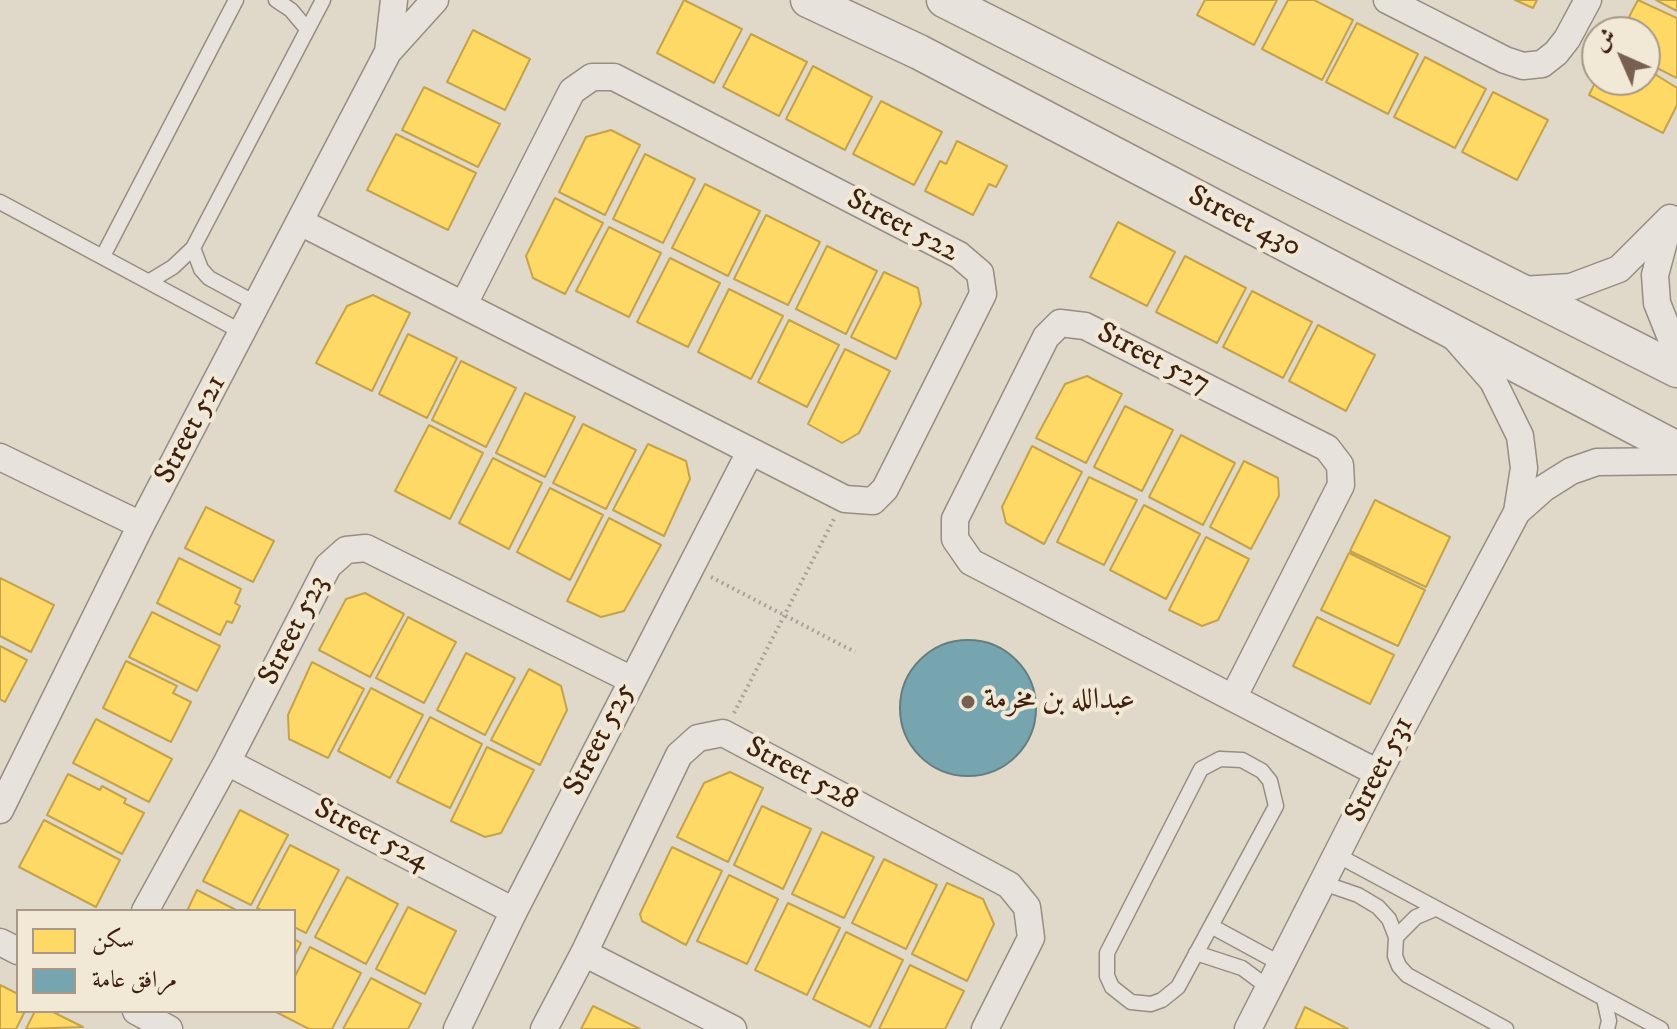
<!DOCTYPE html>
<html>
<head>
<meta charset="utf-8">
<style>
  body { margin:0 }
  #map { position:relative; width:1677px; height:1029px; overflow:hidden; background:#e0d8c9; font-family:"IM FELL DW Pica",Amiri,serif }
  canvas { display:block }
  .legend { position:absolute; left:16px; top:909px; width:280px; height:104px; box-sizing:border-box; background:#f1e8d6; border:2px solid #a99886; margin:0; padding:10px 14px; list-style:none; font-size:24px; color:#3e200f }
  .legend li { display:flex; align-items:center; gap:16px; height:40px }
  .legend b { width:40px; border:2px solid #a99886 }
  .north { position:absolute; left:1581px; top:16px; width:80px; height:80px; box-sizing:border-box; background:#f1e8d6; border:2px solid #a99886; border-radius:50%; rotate:315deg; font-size:22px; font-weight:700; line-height:32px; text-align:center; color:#3e200f }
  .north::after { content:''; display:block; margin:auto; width:28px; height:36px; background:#776050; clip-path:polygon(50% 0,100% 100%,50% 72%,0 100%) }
</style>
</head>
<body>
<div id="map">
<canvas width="1677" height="1029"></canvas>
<ul class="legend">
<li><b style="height:22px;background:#ffd966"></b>سكن</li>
<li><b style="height:22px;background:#76a5af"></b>مرافق عامة</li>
</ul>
<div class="north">ش</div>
</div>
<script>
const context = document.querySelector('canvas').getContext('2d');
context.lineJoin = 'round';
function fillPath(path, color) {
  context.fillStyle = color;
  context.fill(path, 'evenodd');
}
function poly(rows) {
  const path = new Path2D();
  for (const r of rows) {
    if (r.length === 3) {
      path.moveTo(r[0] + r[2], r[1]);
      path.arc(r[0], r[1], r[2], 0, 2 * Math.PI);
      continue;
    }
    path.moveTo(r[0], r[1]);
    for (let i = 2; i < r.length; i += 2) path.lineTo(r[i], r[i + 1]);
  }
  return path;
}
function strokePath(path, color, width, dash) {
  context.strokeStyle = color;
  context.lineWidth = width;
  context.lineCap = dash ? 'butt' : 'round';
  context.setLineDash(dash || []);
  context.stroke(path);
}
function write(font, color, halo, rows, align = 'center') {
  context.font = font + ' "IM FELL DW Pica",Amiri,serif';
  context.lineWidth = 8;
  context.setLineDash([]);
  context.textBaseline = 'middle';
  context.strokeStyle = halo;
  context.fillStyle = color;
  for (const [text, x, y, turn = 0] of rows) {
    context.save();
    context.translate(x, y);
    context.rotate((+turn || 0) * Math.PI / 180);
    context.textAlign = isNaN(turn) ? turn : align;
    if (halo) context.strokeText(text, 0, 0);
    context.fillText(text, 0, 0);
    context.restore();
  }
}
const homes = poly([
  [684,0,742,29,714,83,657,53,684,0],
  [1205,0,1277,0,1254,45,1197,15,1205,0],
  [1288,0,1314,0,1353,20,1322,80,1262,49,1288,0],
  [1515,0,1537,0,1533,8,1515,0],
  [1638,0,1677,18,1677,78,1645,62,1645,32,1621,32,1638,0],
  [1656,0,1677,0,1677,11,1656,0],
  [1357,23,1418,54,1388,114,1326,82,1357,23],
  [473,30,530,59,505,110,447,82,473,30],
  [751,34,807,62,779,116,723,87,751,34],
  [1425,57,1486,89,1455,148,1394,117,1425,57],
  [813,66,872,97,845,150,786,119,813,66],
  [1645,68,1677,88,1677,105,1663,133,1589,95,1597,79,1645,80,1645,68],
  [424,87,500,124,478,167,402,130,424,87],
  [1493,92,1548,120,1517,180,1462,152,1493,92],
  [881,101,942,132,914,185,853,154,881,101],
  [611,130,640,145,605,215,559,192,586,137,611,130],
  [396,134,476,173,448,230,367,190,396,134],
  [957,141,1007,166,996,187,989,184,973,215,925,191,940,161,946,164,957,141],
  [645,154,695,179,663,243,613,219,645,154],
  [705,184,760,211,728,276,672,248,705,184],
  [555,198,603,223,565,294,533,278,526,256,555,198],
  [766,215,820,242,788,305,734,279,766,215],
  [1118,222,1175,252,1147,306,1090,277,1118,222],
  [609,227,661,253,629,317,576,291,609,227],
  [827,246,877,271,846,334,796,309,827,246],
  [1185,256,1246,288,1217,343,1156,312,1185,256],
  [670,258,720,283,688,347,637,322,670,258],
  [884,272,918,288,921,304,896,359,851,337,884,272],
  [729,289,783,316,751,379,698,352,729,289],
  [1252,291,1312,322,1283,378,1223,347,1252,291],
  [373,295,410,313,372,391,316,363,347,306,373,295],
  [789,320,839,345,807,407,758,382,789,320],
  [1318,325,1375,355,1346,411,1289,381,1318,325],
  [408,334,457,358,427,418,379,394,408,334],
  [845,349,890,371,859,433,842,443,808,424,845,349],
  [461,361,516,388,486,447,432,420,461,361],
  [1087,376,1122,394,1086,463,1036,438,1065,384,1087,376],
  [525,393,575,417,545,477,496,453,525,393],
  [1125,406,1173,430,1142,491,1094,467,1125,406],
  [583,424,636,450,606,509,553,483,583,424],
  [429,425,483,453,450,519,395,491,429,425],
  [1181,435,1235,463,1203,525,1149,497,1181,435],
  [648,444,686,461,690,479,664,536,613,510,648,444],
  [1032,446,1082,472,1044,544,1006,523,1002,507,1032,446],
  [493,458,542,483,509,549,459,523,493,458],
  [1244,461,1278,478,1279,496,1251,549,1210,527,1244,461],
  [1089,477,1137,500,1104,565,1057,542,1089,477],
  [550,488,603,515,570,580,517,552,550,488],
  [1375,500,1450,537,1426,587,1350,551,1375,500],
  [1144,505,1200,534,1166,599,1110,570,1144,505],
  [206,507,274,541,253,582,185,548,206,507],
  [609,518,661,545,624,611,601,617,567,601,609,518],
  [1206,537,1249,559,1218,620,1202,626,1169,610,1206,537],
  [1349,553,1425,590,1398,646,1321,610,1349,553],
  [179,558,241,589,235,603,240,606,232,623,227,621,220,635,157,603,179,558],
  [0,578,54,605,31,652,0,636,0,578],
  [365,593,404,614,370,677,319,650,346,599,365,593],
  [152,612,220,646,197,691,129,657,152,612],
  [408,617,456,642,424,703,376,678,408,617],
  [1317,617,1394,655,1370,704,1293,666,1317,617],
  [0,646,27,660,5,702,0,699,0,646],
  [466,653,515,678,485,735,437,710,466,653],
  [126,661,177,686,173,693,191,702,171,742,103,708,126,661],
  [312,662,364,689,328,758,289,739,288,715,312,662],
  [529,669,561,686,567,710,540,765,491,740,529,669],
  [371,688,423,715,390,778,338,751,371,688],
  [430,717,482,744,450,808,397,782,430,717],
  [96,719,172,759,149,802,73,763,96,719],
  [487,747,534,770,501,833,485,837,451,821,487,747],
  [730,772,763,788,728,862,677,837,704,783,730,772],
  [68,774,100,790,102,786,126,799,124,803,144,813,122,854,47,815,68,774],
  [762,806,811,829,783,889,734,865,762,806],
  [240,810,288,835,251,905,203,881,240,810],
  [44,820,120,860,96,907,19,867,44,820],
  [822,832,874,857,844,918,792,894,822,832],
  [290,845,339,870,306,933,294,927,294,911,263,911,257,908,290,845],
  [672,847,722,871,686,945,642,921,640,914,672,847],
  [884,859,937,885,906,949,852,923,884,859],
  [729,875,778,899,747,964,697,941,729,875],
  [347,877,398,904,366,964,315,937,347,877],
  [947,883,983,899,994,924,967,981,912,954,947,883],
  [197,890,238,911,187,911,197,890],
  [788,903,840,928,807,995,755,970,788,903],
  [408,907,456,931,425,994,376,969,408,907],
  [846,932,903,960,870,1027,813,999,846,932],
  [294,939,301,943,294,957,294,939],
  [310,947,361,973,332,1029,309,1029,276,1012,294,1011,294,978,310,947],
  [910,965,964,991,945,1029,879,1029,910,965],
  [371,978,421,1004,408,1029,343,1029,371,978],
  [0,985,18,994,18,1011,25,1011,16,1029,0,1029,0,985],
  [593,1006,640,1029,581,1029,593,1006],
  [1305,1007,1348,1029,1295,1029,1305,1007],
  [35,1011,51,1011,83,1027,26,1029,35,1011]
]);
fillPath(homes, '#ffd966');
strokePath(homes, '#c5a24c', 2);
const public = poly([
  [968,708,68]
]);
fillPath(public, '#76a5af');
strokePath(public, '#657d7f', 2);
const service = poly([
  [276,0,291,10,307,29],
  [0,202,242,332],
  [193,248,201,269,209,278,257,304],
  [103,256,236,0],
  [150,281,173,267,193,248,323,0],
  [1220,759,1242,760,1262,771,1270,781,1276,806,1178,987,1162,1000,1151,1004,1131,1002,1112,987,1107,976,1107,953,1201,769,1220,759],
  [1337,855,1661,1029],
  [1323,883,1358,895,1378,907,1389,919,1396,937,1395,956,1399,966,1407,975,1506,1029],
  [1211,926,1281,964],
  [1396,937,1416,917,1435,909],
  [1196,953,1242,968,1269,988],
  [1604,999,1609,1021,1607,1029]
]);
const minor = poly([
  [1387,0,1505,60,1523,66,1542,64,1556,53,1567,39,1588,0],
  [388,52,394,0],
  [300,222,845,499,873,501,885,489,983,294,980,273,959,255,614,77,592,77,572,91,464,304],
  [1669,223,1655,275,1657,303,1671,338,1677,345],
  [1521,290,1571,287,1619,269,1670,218],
  [0,457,141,525],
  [1517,512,1544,488,1571,471,1597,462,1677,461],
  [1233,698,1341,485,1340,465,1327,448,1085,326,1060,323,1046,337,955,519,955,539,971,562,1233,698,1378,773],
  [227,762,514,911],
  [0,810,141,525,388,52,435,0],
  [145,911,227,762,328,566,346,550,366,548,632,680],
  [0,942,18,951],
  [584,953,733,1029],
  [136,1011,169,1029],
  [457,1029,514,911,750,452],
  [544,1029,584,953,679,755,698,738,723,733,1009,885,1027,907,1031,938,985,1029],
  [1248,1029,1378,773,1517,512,1524,468,1520,436,1493,381,1457,340]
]);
const tertiary = poly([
  [808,0,919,52,1677,449],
  [944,0,1677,370]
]);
strokePath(service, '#968e83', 17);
strokePath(minor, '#968e83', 29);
strokePath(tertiary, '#968e83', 37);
strokePath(poly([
  [711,577,855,652],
  [734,713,834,519]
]), '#a8a299', 4, [2, 4]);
strokePath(service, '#e7e3dc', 14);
strokePath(minor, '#e7e3dc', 26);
strokePath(tertiary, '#e7e3dc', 34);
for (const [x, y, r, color] of [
  [968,702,8,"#776050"]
]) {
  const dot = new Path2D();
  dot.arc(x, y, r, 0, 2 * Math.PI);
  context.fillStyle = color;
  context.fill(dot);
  strokePath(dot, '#f1e8d6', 3);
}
write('30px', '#3e200f', '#f1e8d6', [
  ["Street 430",1244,223,27],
  ["Street 522",902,227,28],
  ["Street 527",1153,360,27],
  ["Street 521",192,430,-62],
  ["Street 523",295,631,-63],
  ["Street 525",601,740,-63],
  ["Street 531",1381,770,-63],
  ["Street 528",801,775,28],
  ["Street 524",371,836,27]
]);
write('30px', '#3e200f', '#f1e8d6', [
  ["عبدالله بن مخرمة",984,702]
], 'left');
</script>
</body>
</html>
